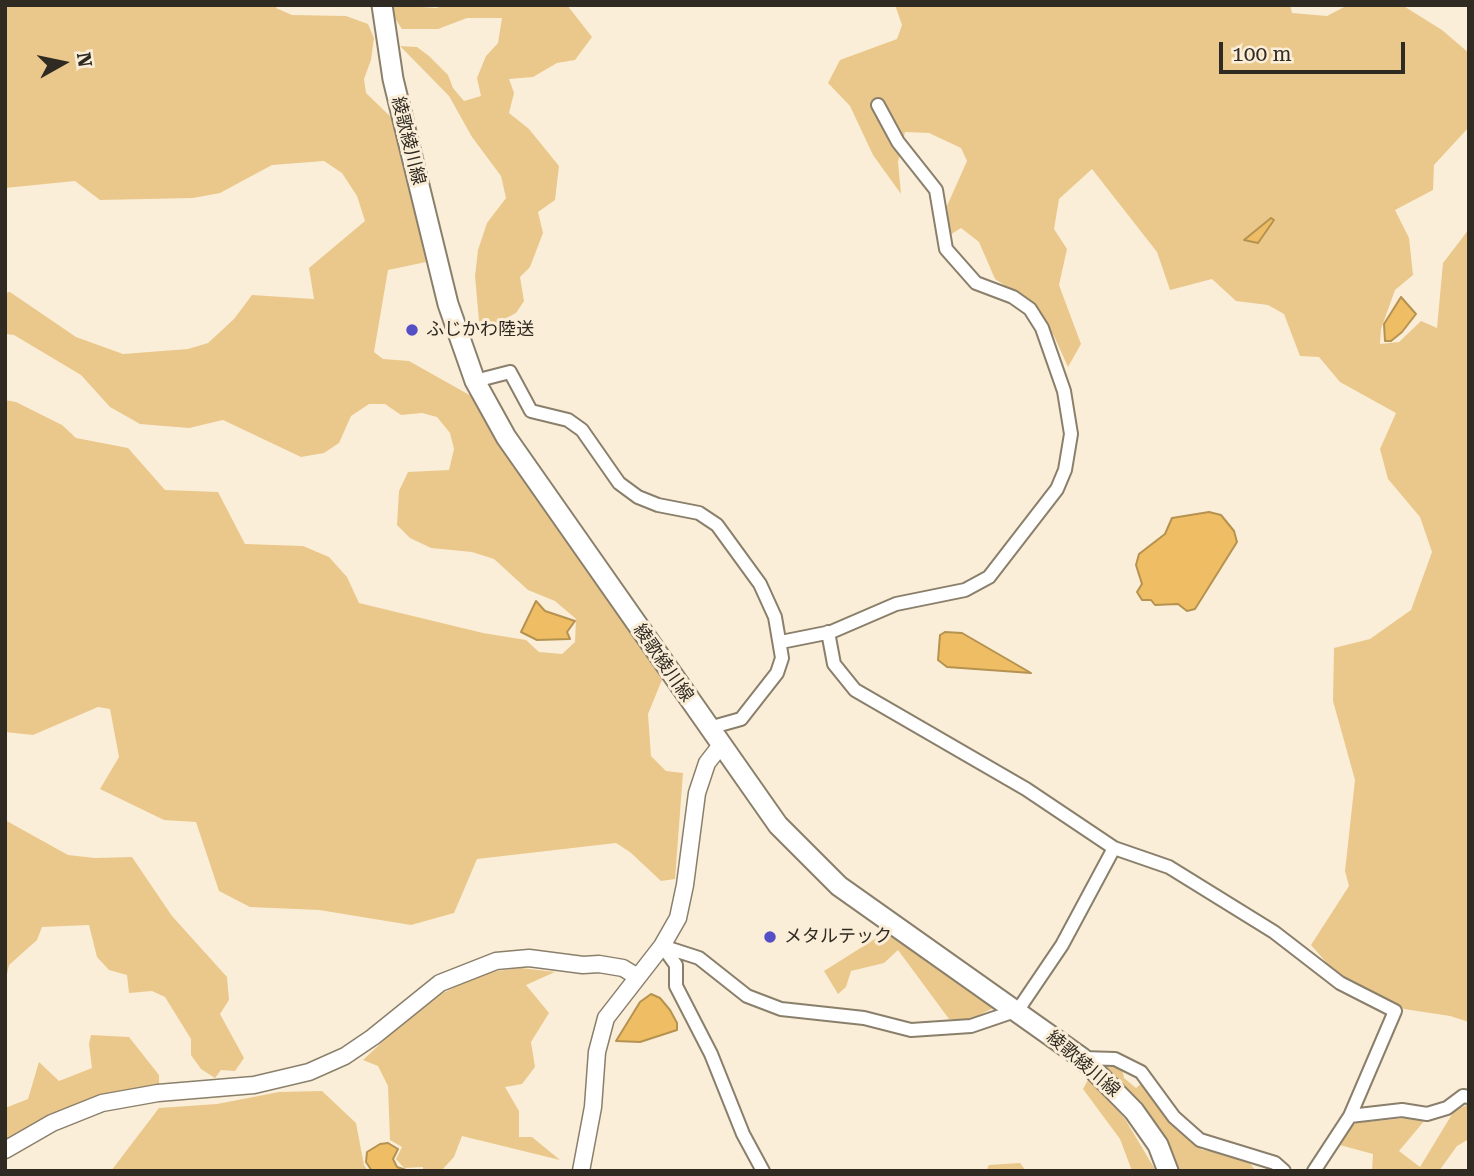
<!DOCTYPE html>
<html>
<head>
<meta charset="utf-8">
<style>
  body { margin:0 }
  #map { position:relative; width:1474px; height:1176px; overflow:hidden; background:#fbeed8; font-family:"Roboto Serif",serif }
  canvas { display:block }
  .frame { position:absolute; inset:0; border:7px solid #2f2a22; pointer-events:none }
  .north { position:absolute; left:28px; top:28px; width:70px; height:70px; -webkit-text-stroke:5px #fbeed8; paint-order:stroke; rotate:81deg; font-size:19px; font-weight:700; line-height:28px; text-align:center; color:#2f2a22 }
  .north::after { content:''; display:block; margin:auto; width:24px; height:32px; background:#2f2a22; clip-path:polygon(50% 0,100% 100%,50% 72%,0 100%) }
  .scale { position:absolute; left:1219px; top:42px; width:186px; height:32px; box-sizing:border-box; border:4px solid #2f2a22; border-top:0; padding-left:9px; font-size:21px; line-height:24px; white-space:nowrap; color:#2f2a22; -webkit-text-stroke:5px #fbeed8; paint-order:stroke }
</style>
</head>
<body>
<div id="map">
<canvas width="1474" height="1176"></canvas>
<div class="frame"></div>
<div class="north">N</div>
<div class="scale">100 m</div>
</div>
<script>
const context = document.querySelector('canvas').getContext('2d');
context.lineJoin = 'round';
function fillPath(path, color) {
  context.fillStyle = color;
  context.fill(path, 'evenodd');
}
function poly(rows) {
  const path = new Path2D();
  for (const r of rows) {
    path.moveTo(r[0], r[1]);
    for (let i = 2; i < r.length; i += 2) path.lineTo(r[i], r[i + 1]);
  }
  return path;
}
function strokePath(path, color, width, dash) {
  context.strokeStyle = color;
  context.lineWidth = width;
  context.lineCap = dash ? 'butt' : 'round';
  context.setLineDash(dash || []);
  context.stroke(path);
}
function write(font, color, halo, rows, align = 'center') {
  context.font = font + ' "Roboto Serif","Noto Sans JP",serif';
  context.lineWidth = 6;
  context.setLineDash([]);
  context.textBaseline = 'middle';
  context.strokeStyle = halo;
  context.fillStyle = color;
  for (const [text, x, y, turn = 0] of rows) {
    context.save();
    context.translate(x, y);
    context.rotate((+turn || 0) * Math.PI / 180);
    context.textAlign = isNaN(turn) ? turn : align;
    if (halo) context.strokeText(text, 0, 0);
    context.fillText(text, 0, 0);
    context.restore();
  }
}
fillPath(poly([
  [5,5,278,5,276,8,292,15,346,16,368,24,374,38,371,60,364,79,366,93,394,120,426,262,388,270,374,352,383,359,409,361,473,397,664,675,648,714,651,756,666,771,683,773,675,879,661,881,630,852,616,843,477,859,454,913,411,925,319,910,250,907,219,891,196,822,164,820,100,789,119,757,110,709,98,707,33,735,5,732,5,400,16,402,62,425,76,438,128,448,165,490,218,492,245,544,303,546,329,557,347,577,359,603,483,633,526,640,539,652,562,654,575,642,576,619,555,601,528,590,494,559,472,552,431,548,410,538,397,525,399,491,408,472,449,470,454,449,450,433,437,417,422,413,401,415,385,404,369,404,351,416,339,443,324,453,301,457,223,420,189,428,140,424,110,407,81,375,14,335,5,334,5,293,10,292,76,337,123,354,188,349,208,343,234,319,252,295,314,299,309,268,365,221,357,196,342,173,324,161,272,165,220,193,193,198,100,200,75,181,5,188],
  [392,5,437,8,441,5,567,5,592,37,575,60,557,63,533,77,509,79,514,93,509,113,529,129,559,166,555,200,538,212,543,233,530,267,520,277,524,301,516,313,480,332,475,276,478,250,487,223,506,198,501,176,472,137,449,96,400,46,417,47,429,56,448,75,453,88,464,101,481,96,477,78,486,56,498,43,502,18,467,18,438,29,402,29,392,14],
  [895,5,1290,5,1292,13,1327,16,1348,5,1402,5,1442,30,1469,53,1469,127,1434,165,1433,190,1395,210,1409,238,1413,275,1395,290,1381,329,1380,344,1399,342,1421,321,1437,328,1443,263,1469,229,1469,1022,1450,1016,1404,1009,1339,977,1311,945,1349,886,1345,871,1355,780,1333,701,1334,648,1370,639,1411,610,1432,552,1420,517,1388,479,1380,449,1396,413,1340,382,1319,357,1300,356,1284,314,1268,305,1236,301,1212,279,1170,290,1157,252,1092,169,1059,199,1054,229,1067,249,1059,285,1081,344,1068,367,1054,336,1030,302,995,279,979,242,961,228,950,235,947,206,967,161,961,148,929,133,905,132,898,162,901,194,873,155,850,106,828,83,840,60,897,39,902,25],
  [5,820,68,855,95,858,132,857,172,916,227,977,229,1000,220,1014,244,1058,235,1071,221,1070,215,1078,201,1069,191,1055,191,1039,165,997,152,991,129,993,127,975,109,970,97,957,89,925,42,927,37,940,9,965,5,983],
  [889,930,995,1007,972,1019,949,1019,898,950,884,963,851,971,846,987,838,994,824,971],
  [521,968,555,972,526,985,549,1013,531,1042,535,1067,522,1084,505,1087,519,1111,519,1137,532,1137,560,1160,462,1136,454,1157,441,1171,423,1171,423,1167,404,1168,396,1159,402,1147,390,1140,388,1086,378,1066,363,1060,394,1031,443,993,482,973],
  [91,1035,129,1037,159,1075,159,1084,59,1112,5,1140,5,1108,28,1099,39,1062,59,1081,92,1068,89,1044],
  [1102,1064,1122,1068,1124,1078,1136,1088,1144,1081,1174,1127,1202,1150,1233,1153,1248,1161,1256,1171,1173,1171,1125,1089],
  [1089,1078,1125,1119,1156,1171,1132,1171,1120,1139,1083,1089],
  [322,1091,356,1123,364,1165,368,1171,111,1171,159,1108,217,1104,279,1092],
  [1469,1104,1469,1139,1457,1146,1439,1171,1372,1171,1373,1154,1336,1144,1355,1123,1406,1118,1425,1120,1399,1151,1420,1167,1454,1111],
  [1020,1163,1026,1171,986,1171,989,1165]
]), '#eac88b');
const water = poly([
  [1271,218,1274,220,1258,243,1244,240,1271,218],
  [1401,297,1416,314,1402,332,1391,341,1385,341,1384,324,1401,297],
  [1209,512,1221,515,1234,531,1237,542,1195,609,1187,611,1178,604,1155,605,1151,600,1142,600,1137,592,1142,584,1136,565,1139,554,1165,534,1172,518,1209,512],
  [536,601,545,611,575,621,567,632,570,639,537,640,521,632,536,601],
  [945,632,962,633,1031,673,947,667,938,660,940,635,945,632],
  [651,994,660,998,670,1010,677,1023,677,1030,640,1042,616,1041,640,1002,651,994],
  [388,1143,398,1149,393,1159,397,1167,409,1171,372,1171,366,1162,367,1152,380,1144,388,1143]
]);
fillPath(water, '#efbe64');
strokePath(water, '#b59250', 2);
const minor = poly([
  [475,381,510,372,531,411,568,420,582,430,619,483,638,497,658,505,699,513,717,525,760,584,775,617,782,658,777,673,741,719,709,728],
  [828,632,834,664,855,690,1026,789,1114,848,1169,867,1274,932,1340,983,1395,1011,1350,1116,1314,1171],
  [781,642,831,632,896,604,965,590,989,577,1057,489,1065,470,1071,434,1064,391,1042,328,1030,309,1013,297,976,283,946,249,936,190,898,142,878,105],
  [662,946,699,958,747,996,781,1009,864,1018,911,1030,971,1026,1018,1010,1062,945,1114,848],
  [663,947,676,965,676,986,711,1054,743,1134,763,1171],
  [1082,1058,1115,1059,1141,1072,1174,1117,1200,1140,1275,1163,1284,1171],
  [1350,1116,1402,1110,1427,1114,1447,1108,1463,1096,1469,1097]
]);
const tertiary = poly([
  [5,1150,52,1123,102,1103,158,1093,254,1085,309,1072,345,1056,373,1037,440,983,496,961,529,958,583,965,599,964,623,968,636,976],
  [581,1171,593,1107,597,1052,606,1018,662,946,678,918,685,885,697,793,707,763,721,745]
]);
const secondary = poly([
  [382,5,393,79,448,304,475,381,506,437,778,825,839,886,1082,1058,1134,1111,1158,1145,1168,1171]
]);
strokePath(minor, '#8a7f6b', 16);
strokePath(tertiary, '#8a7f6b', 19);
strokePath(secondary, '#8a7f6b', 23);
strokePath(minor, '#fff', 12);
strokePath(tertiary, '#fff', 16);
strokePath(secondary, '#fff', 19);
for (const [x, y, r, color] of [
  [412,330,7,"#544fc7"],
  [770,937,7,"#544fc7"]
]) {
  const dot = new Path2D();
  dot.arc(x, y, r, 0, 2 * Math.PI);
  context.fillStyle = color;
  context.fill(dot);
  strokePath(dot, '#fbeed8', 2.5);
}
write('18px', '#2f2a22', '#fbeed8', [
  ["綾歌綾川線",408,141,76],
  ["綾歌綾川線",663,663,55],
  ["綾歌綾川線",1083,1064,41]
]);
write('18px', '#2f2a22', '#fbeed8', [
  ["ふじかわ陸送",426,330],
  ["メタルテック",784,937]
], 'left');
</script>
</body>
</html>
